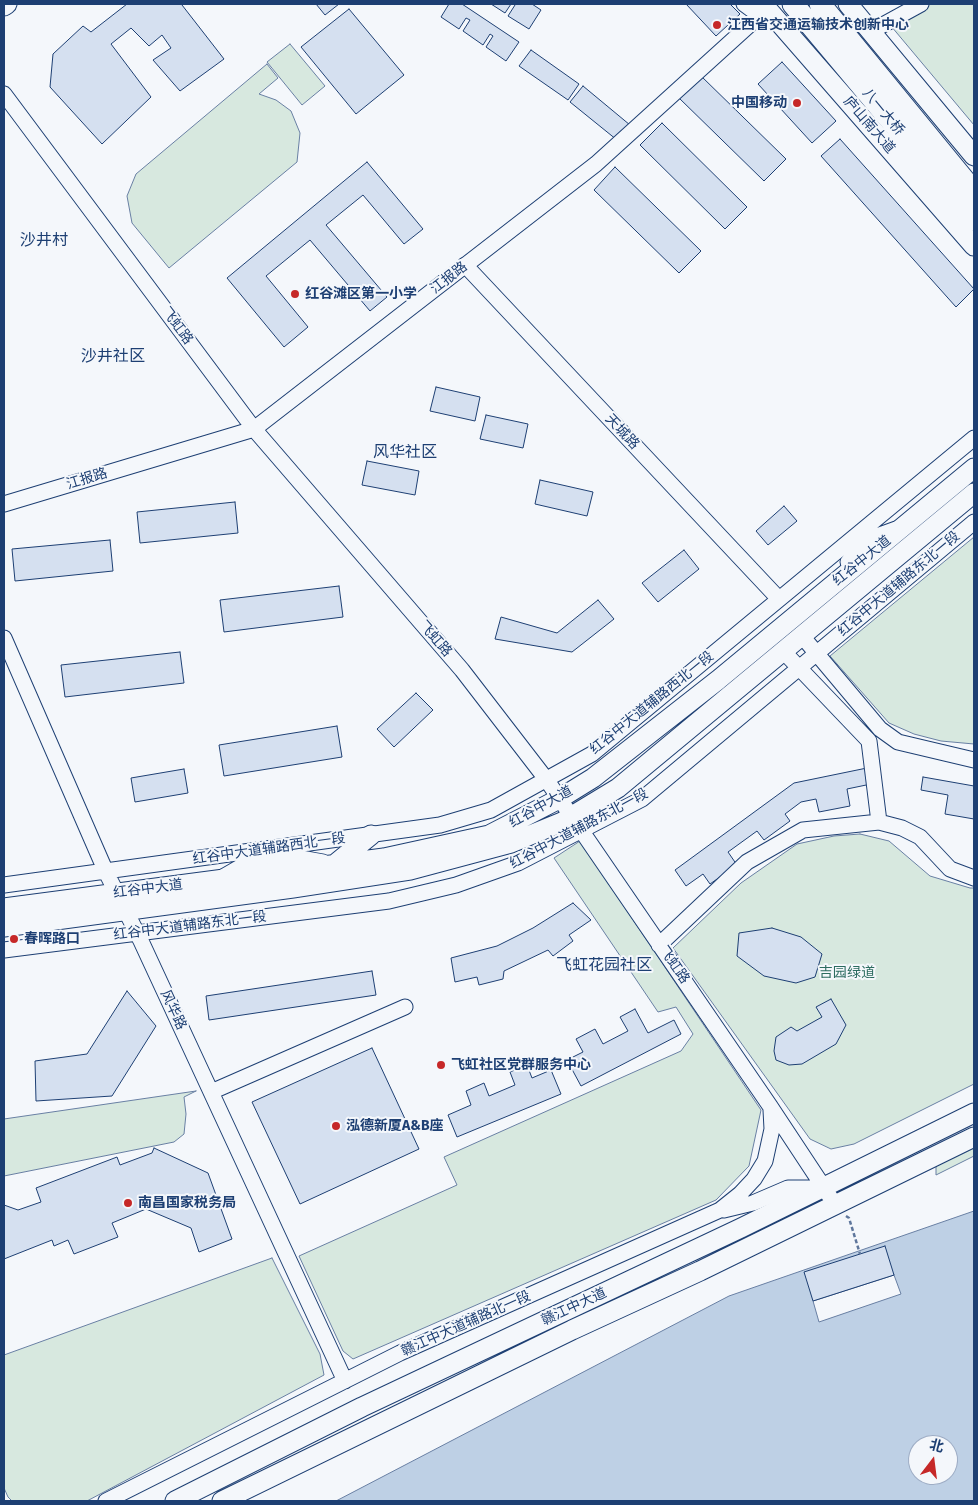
<!DOCTYPE html>
<html>
<head>
<meta charset="utf-8">
<style>
  body { margin:0 }
  #map { position:relative; width:978px; height:1505px; overflow:hidden; background:#f4f7fb; font-family:"Fira Sans","Noto Sans SC",sans-serif }
  canvas { display:block }
  .frame { position:absolute; inset:0; border:5px solid #1d3f73; pointer-events:none }
  .north { position:absolute; left:908px; top:1435px; width:50px; height:50px; box-sizing:border-box; background:#f4f7fb; border:1px solid #9eadc5; border-radius:50%; rotate:15deg; font-size:14px; font-weight:700; line-height:20px; text-align:center; color:#1d3f73 }
  .north::after { content:''; display:block; margin:auto; width:18px; height:22px; background:#c62828; clip-path:polygon(50% 0,100% 100%,50% 72%,0 100%) }
</style>
</head>
<body>
<div id="map">
<canvas width="978" height="1505"></canvas>
<div class="frame"></div>
<div class="north">北</div>
</div>
<script>
const context = document.querySelector('canvas').getContext('2d');
context.lineJoin = 'round';
function fillPath(path, color) {
  context.fillStyle = color;
  context.fill(path, 'evenodd');
}
function poly(rows) {
  const path = new Path2D();
  for (const r of rows) {
    path.moveTo(r[0], r[1]);
    for (let i = 2; i < r.length; i += 2) path.lineTo(r[i], r[i + 1]);
  }
  return path;
}
function strokePath(path, color, width, dash) {
  context.strokeStyle = color;
  context.lineWidth = width;
  context.lineCap = dash ? 'butt' : 'round';
  context.setLineDash(dash || []);
  context.stroke(path);
}
function write(font, color, halo, rows, align = 'center') {
  context.font = font + ' "Fira Sans","Noto Sans SC",sans-serif';
  context.lineWidth = 4;
  context.setLineDash([]);
  context.textBaseline = 'middle';
  context.strokeStyle = halo;
  context.fillStyle = color;
  for (const [text, x, y, turn = 0] of rows) {
    context.save();
    context.translate(x, y);
    context.rotate((+turn || 0) * Math.PI / 180);
    context.textAlign = isNaN(turn) ? turn : align;
    if (halo) context.strokeText(text, 0, 0);
    context.fillText(text, 0, 0);
    context.restore();
  }
}
const green = poly([
  [930,4,972,4,974,6,974,125,891,26,930,4],
  [290,44,325,86,302,105,267,62,290,44],
  [267,64,278,78,259,94,276,100,291,111,300,133,297,162,169,268,132,223,127,196,136,174,267,64],
  [974,537,974,744,941,741,914,734,889,723,830,656,974,537],
  [860,834,889,841,930,876,970,888,974,888,974,1084,854,1144,831,1149,810,1139,673,948,741,883,797,844,834,836,860,834],
  [580,841,761,1110,749,1166,716,1200,353,1359,343,1351,299,1256,457,1185,444,1157,681,1051,693,1034,676,1007,658,1012,554,858,580,841],
  [196,1091,184,1097,186,1114,184,1134,174,1142,4,1176,4,1119,196,1091],
  [974,1145,974,1156,936,1175,936,1165,974,1145],
  [272,1258,320,1354,324,1375,87,1501,12,1501,8,1497,4,1488,4,1355,272,1258]
]);
fillPath(green, '#d7e8df');
strokePath(green, '#687fa3', 1);
const water = poly([
  [974,1211,974,1501,336,1501,729,1296,974,1211],
  [918,1445,948,1445,948,1475,918,1475,918,1445]
]);
fillPath(water, '#bed0e5');
strokePath(water, '#687fa3', 1);
const pier = poly([
  [894,1275,901,1294,819,1322,813,1301,894,1275]
]);
fillPath(pier, '#f4f7fb');
strokePath(pier, '#687fa3', 1);
const building = poly([
  [127,4,183,4,182,5,224,59,180,91,153,60,171,48,162,35,149,46,131,28,111,44,151,97,102,144,50,87,53,54,83,26,91,32,127,4],
  [316,4,339,4,325,15,316,4],
  [449,4,462,4,519,42,506,61,486,47,493,36,490,34,483,45,463,31,470,20,466,18,459,29,441,17,449,4],
  [491,4,511,4,505,13,491,4],
  [514,4,532,4,541,10,529,29,508,16,515,5,514,4],
  [686,4,730,4,740,14,716,36,686,4],
  [349,9,404,75,356,114,301,47,349,9],
  [531,50,579,84,568,100,519,66,531,50],
  [782,62,836,121,812,143,758,84,782,62],
  [700,75,786,159,764,181,678,97,700,75],
  [583,86,630,125,617,140,570,102,583,86],
  [662,123,747,207,725,229,640,145,662,123],
  [840,139,974,289,956,307,821,156,840,139],
  [367,162,423,229,404,244,363,195,326,225,387,297,370,311,310,240,266,276,308,327,284,347,227,278,367,162],
  [615,167,701,251,679,273,594,190,615,167],
  [436,387,480,397,475,421,430,411,436,387],
  [486,415,528,424,523,448,480,439,486,415],
  [367,461,419,471,415,495,362,485,367,461],
  [540,480,593,492,587,516,535,504,540,480],
  [235,502,238,533,140,543,137,512,235,502],
  [784,506,797,521,768,545,756,531,784,506],
  [110,540,113,571,15,581,12,549,110,540],
  [684,550,699,569,658,602,642,583,684,550],
  [339,586,343,617,224,632,220,600,339,586],
  [598,600,614,619,572,652,495,639,501,617,557,633,598,600],
  [180,652,184,683,65,697,61,665,180,652],
  [416,693,433,710,394,747,377,729,416,693],
  [337,726,342,757,224,776,219,745,337,726],
  [867,768,871,784,847,789,850,806,819,812,816,799,801,802,785,814,790,821,764,840,757,831,728,852,737,865,710,884,703,874,686,886,675,870,794,783,867,768],
  [184,769,188,793,135,802,131,778,184,769],
  [923,777,974,786,974,819,945,814,948,795,921,790,923,777],
  [573,903,591,920,569,935,573,941,553,956,548,950,504,971,503,979,479,985,477,977,455,982,451,958,497,946,533,928,573,903],
  [772,928,801,937,822,954,815,977,796,983,764,976,737,956,739,933,772,928],
  [372,971,376,995,209,1020,206,996,372,971],
  [127,991,156,1026,112,1096,36,1101,35,1061,87,1054,127,991],
  [831,999,846,1025,836,1044,802,1064,789,1065,776,1060,774,1051,776,1037,791,1027,797,1031,822,1017,816,1007,831,999],
  [635,1009,648,1033,674,1020,681,1034,581,1086,567,1060,583,1052,576,1039,595,1029,603,1044,628,1031,620,1017,635,1009],
  [372,1048,419,1149,300,1204,252,1102,372,1048],
  [527,1065,532,1078,551,1070,561,1094,457,1137,448,1115,471,1105,466,1091,484,1083,489,1096,515,1085,510,1072,527,1065],
  [154,1148,208,1173,232,1239,199,1252,191,1228,146,1209,112,1223,118,1237,74,1254,68,1240,54,1246,52,1240,4,1259,4,1205,18,1210,41,1202,36,1188,117,1157,120,1165,152,1153,154,1148],
  [885,1246,894,1275,813,1301,804,1272,885,1246]
]);
fillPath(building, '#d5e0f0');
strokePath(building, '#1d3f73', 1);
const minor = poly([
  [744,4,767,21],
  [870,32,921,4],
  [4,94,254,429,462,670,546,779,770,1106,836,1206],
  [465,265,779,599],
  [4,504,254,429,596,164,767,9],
  [848,562,874,537,896,529],
  [802,636,880,729,898,742,974,760],
  [4,638,106,872,141,941,345,1381],
  [783,651,869,741,879,822],
  [221,878,247,863,295,857,323,862],
  [4,885,440,825,491,810,592,754,974,438],
  [659,945,747,862,803,830,879,822,902,828,920,837,950,869,974,878],
  [4,950,389,901,456,885,518,863,642,799,974,522],
  [211,1092,405,1007],
  [724,1210,753,1203,788,1188,820,1188],
  [106,1501,400,1353,720,1210,740,1194,754,1179,765,1161,772,1129,771,1110]
]);
const major = poly([
  [763,4,974,246],
  [848,4,974,156],
  [4,6,7,4],
  [334,865,371,835],
  [4,908,384,858,489,835,559,799,593,778,718,680,974,468],
  [4,927,293,888,410,870,511,843,562,822,618,788,974,493],
  [175,1501,362,1407,741,1228,974,1113],
  [222,1501,572,1330,700,1271,974,1137]
]);
const highway = poly([
  [793,4,974,220],
  [820,4,974,192]
]);
strokePath(minor, '#1d3f73', 17);
strokePath(major, '#1d3f73', 21);
strokePath(highway, '#1d3f73', 23);
strokePath(poly([
  [846,1216,849,1218,860,1254]
]), '#5e769c', 2.5, [4, 2.5]);
strokePath(minor, '#f4f7fb', 15);
strokePath(major, '#f4f7fb', 19);
strokePath(highway, '#f4f7fb', 21);
for (const [x, y, r, color] of [
  [717,25,5,"#c62828"],
  [797,103,5,"#c62828"],
  [295,294,5,"#c62828"],
  [14,939,5,"#c62828"],
  [441,1065,5,"#c62828"],
  [336,1126,5,"#c62828"],
  [128,1203,5,"#c62828"]
]) {
  const dot = new Path2D();
  dot.arc(x, y, r, 0, 2 * Math.PI);
  context.fillStyle = color;
  context.fill(dot);
  strokePath(dot, '#f4f7fb', 2);
}
write('bold 14px', '#1d3f73', '#f4f7fb', [
  ["江西省交通运输技术创新中心",727,25],
  ["中国移动",787,103,"right"],
  ["红谷滩区第一小学",305,294],
  ["春晖路口",24,939],
  ["飞虹社区党群服务中心",451,1065],
  ["泓德新厦A&B座",346,1126],
  ["南昌国家税务局",138,1203]
], 'left');
write('14px', '#1d3f73', '#f4f7fb', [
  ["八一大桥",883,112,50],
  ["庐山南大道",869,125,49],
  ["江报路",449,278,-38],
  ["飞虹路",177,326,53],
  ["天城路",622,432,47],
  ["江报路",87,479,-17],
  ["红谷中大道",862,561,-39],
  ["红谷中大道辅路东北一段",899,584,-40],
  ["飞虹路",435,639,49],
  ["红谷中大道辅路西北一段",652,703,-39],
  ["红谷中大道",541,807,-29],
  ["红谷中大道辅路东北一段",579,829,-28],
  ["红谷中大道辅路西北一段",269,849,-8],
  ["红谷中大道",148,889,-7],
  ["红谷中大道辅路东北一段",190,926,-7],
  ["飞虹路",674,965,55],
  ["风华路",173,1010,65],
  ["赣江中大道",574,1307,-25],
  ["赣江中大道辅路北一段",466,1324,-24]
]);
write('14px', '#2c6c60', '#f4f7fb', [
  ["吉园绿道",847,973]
]);
write('16px', '#1d3f73', '#f4f7fb', [
  ["沙井村",44,241],
  ["沙井社区",113,357],
  ["风华社区",405,453],
  ["飞虹花园社区",604,966]
]);
</script>
</body>
</html>
